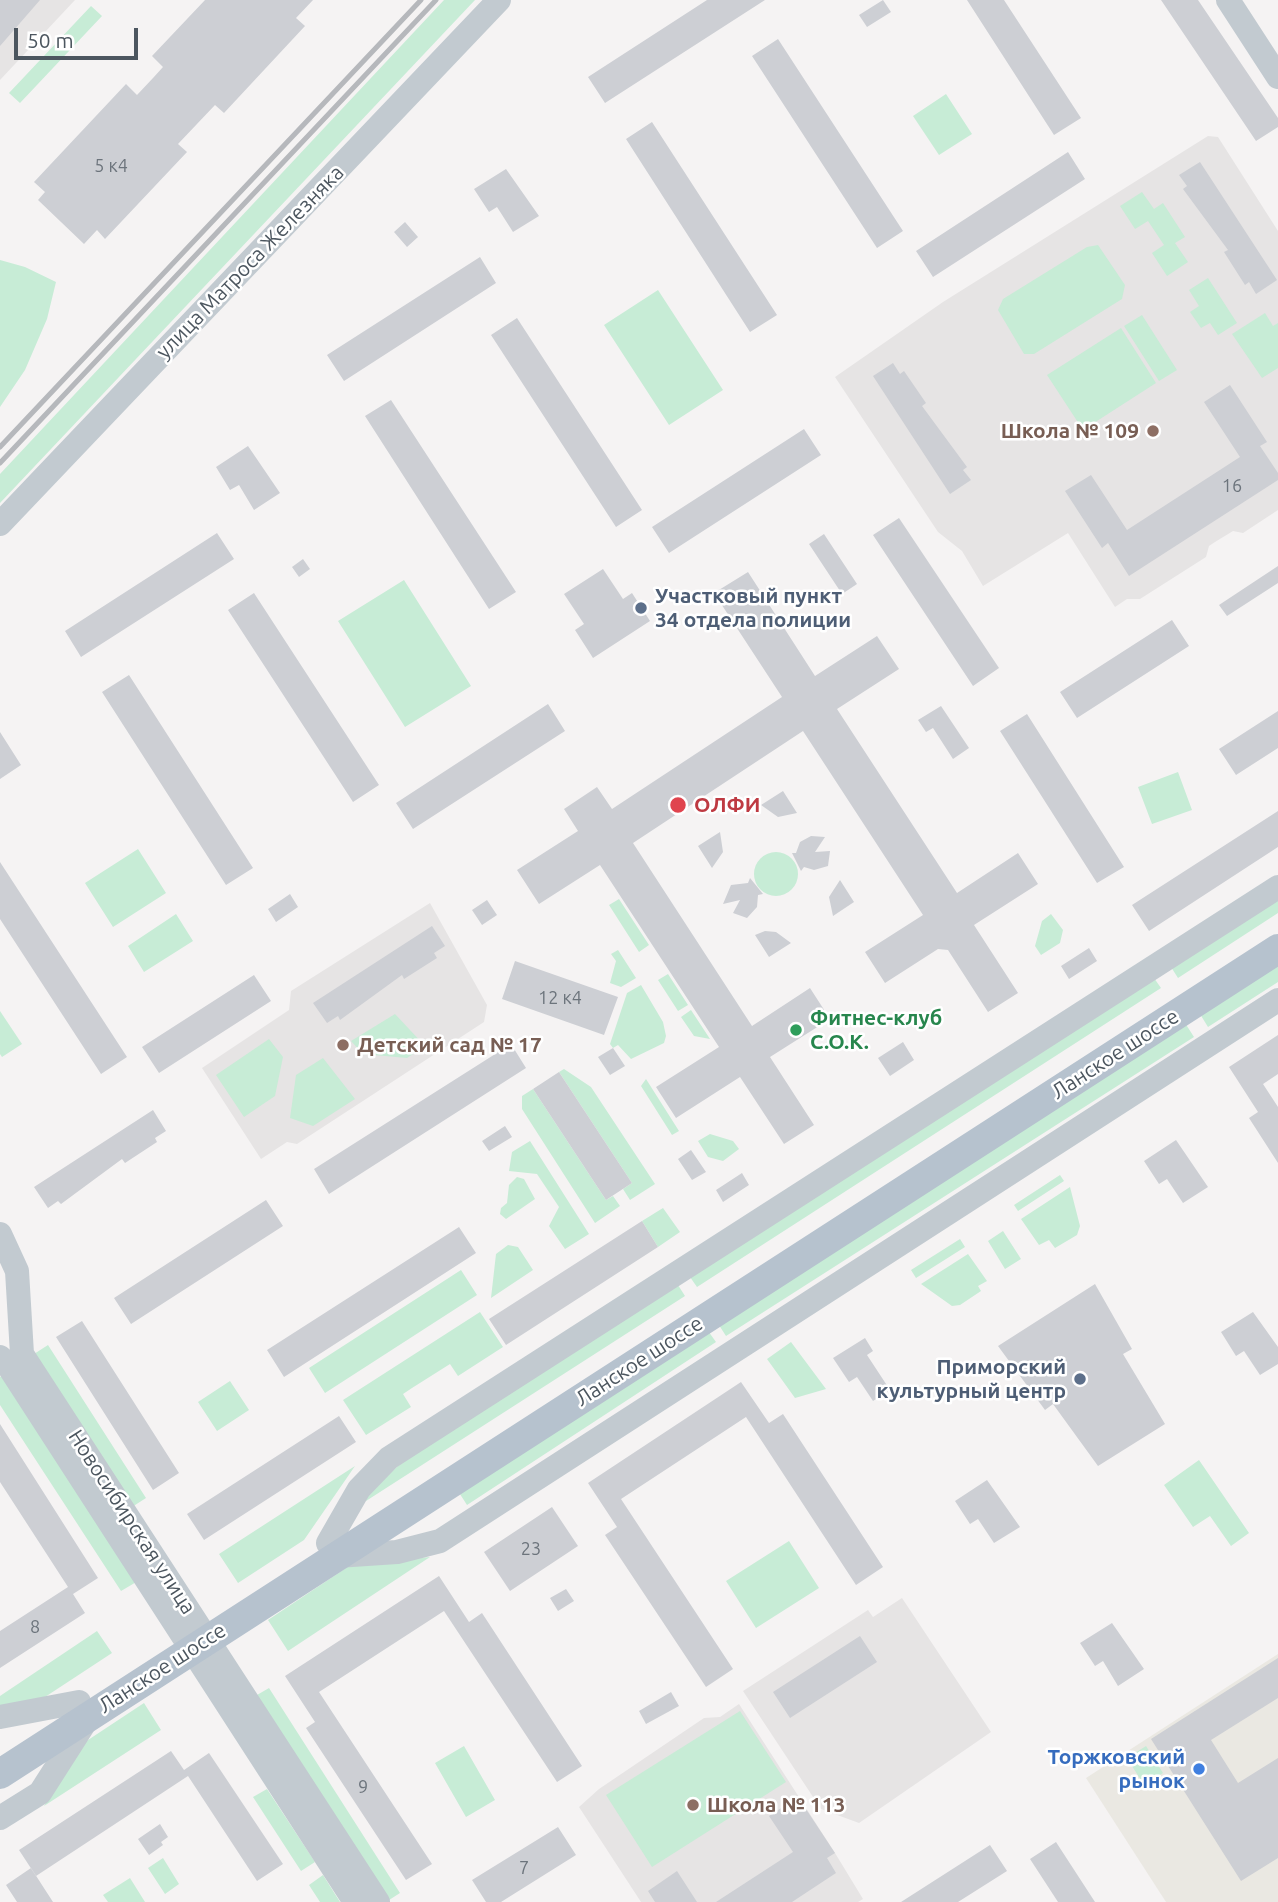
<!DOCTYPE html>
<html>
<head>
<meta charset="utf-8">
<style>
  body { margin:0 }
  #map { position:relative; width:1278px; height:1902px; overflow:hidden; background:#f5f3f3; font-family:Ubuntu,sans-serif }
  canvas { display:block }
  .scale { position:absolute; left:14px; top:28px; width:124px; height:32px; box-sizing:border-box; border:4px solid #4c565f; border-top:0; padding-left:9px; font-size:21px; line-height:24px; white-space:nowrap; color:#4c565f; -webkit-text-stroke:5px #fff; paint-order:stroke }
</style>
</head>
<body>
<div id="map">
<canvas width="1278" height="1902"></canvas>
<div class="scale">50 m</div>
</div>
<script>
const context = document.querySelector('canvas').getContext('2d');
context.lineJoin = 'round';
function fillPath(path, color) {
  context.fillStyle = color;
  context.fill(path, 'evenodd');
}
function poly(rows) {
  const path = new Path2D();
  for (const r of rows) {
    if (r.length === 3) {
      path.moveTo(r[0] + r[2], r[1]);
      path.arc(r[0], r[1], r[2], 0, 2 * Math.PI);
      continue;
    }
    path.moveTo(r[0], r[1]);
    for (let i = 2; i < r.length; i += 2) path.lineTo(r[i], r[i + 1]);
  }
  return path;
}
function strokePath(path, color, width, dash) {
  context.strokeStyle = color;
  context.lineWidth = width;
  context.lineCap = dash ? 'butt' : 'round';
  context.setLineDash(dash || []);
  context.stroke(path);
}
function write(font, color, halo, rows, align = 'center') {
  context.font = font + ' Ubuntu,sans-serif';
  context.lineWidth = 5;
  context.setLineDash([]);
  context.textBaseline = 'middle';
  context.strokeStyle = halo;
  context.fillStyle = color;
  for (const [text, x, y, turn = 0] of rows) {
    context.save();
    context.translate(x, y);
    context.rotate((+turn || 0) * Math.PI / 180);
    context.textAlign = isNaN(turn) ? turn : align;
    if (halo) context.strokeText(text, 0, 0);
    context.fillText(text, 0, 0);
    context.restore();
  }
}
fillPath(poly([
  [1278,1654,1278,1902,1166,1902,1086,1778]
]), '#eae8e2');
fillPath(poly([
  [0,0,75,0,0,80],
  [1208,136,1218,137,1278,231,1278,510,1243,533,1233,531,1215,542,1209,546,1206,557,1140,599,1127,599,1115,607,1068,533,983,586,962,551,938,532,835,377,943,302],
  [430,903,487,1005,484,1022,297,1144,287,1142,261,1159,202,1068,289,1010,291,991],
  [902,1598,991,1732,859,1823,821,1809,743,1691,868,1610,873,1617],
  [739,1704,835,1853,863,1899,858,1902,641,1902,579,1807,599,1789,704,1718,720,1717]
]), '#e6e4e4');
fillPath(poly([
  [444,0,475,0,0,503,0,474],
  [91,6,102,16,20,103,9,93],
  [946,94,972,134,939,155,913,116],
  [1142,192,1154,209,1163,203,1185,237,1175,243,1188,262,1167,276,1152,253,1164,245,1148,221,1135,229,1120,206],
  [1098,245,1125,285,1122,299,1034,354,1024,354,998,310,1003,299,1087,247],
  [0,260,25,267,56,282,47,319,25,370,0,407],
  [1208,278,1237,323,1218,335,1210,323,1201,328,1190,312,1199,306,1189,290],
  [658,290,723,390,669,425,604,325],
  [1265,313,1273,326,1278,323,1278,368,1262,378,1232,334],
  [1142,315,1177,370,1159,381,1124,326],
  [1121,328,1156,383,1083,430,1047,375],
  [404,580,471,686,405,727,338,621],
  [1178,772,1192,810,1152,824,1138,787],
  [138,849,166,893,113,927,85,883],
  [776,874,22],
  [1278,898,1278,913,1178,978,1171,967],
  [619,899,649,945,639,952,609,905],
  [176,914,193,941,144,972,128,946],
  [1051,914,1063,930,1060,943,1041,955,1035,946,1042,921],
  [618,950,636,978,621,987,610,983,616,961,611,954],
  [1278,962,1278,982,1208,1027,1200,1014],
  [668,974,688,1005,678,1011,658,980],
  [1154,978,1161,988,697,1287,690,1277],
  [641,985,663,1022,666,1036,664,1043,631,1059,618,1045,613,1048,610,1044,627,993],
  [691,1010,710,1039,694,1036,681,1017],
  [0,1011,22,1044,2,1057,0,1054],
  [395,1014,425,1046,407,1058,363,1054,351,1041],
  [1185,1023,1194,1037,726,1336,717,1322],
  [269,1039,283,1057,275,1096,244,1117,216,1075],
  [323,1058,355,1099,313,1126,290,1118,296,1075],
  [564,1069,591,1087,655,1184,630,1200,623,1189,632,1183,559,1072],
  [646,1079,679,1131,672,1135,641,1086],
  [533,1089,606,1200,613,1196,620,1206,595,1223,522,1109,522,1096],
  [710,1134,733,1141,739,1149,723,1161,708,1157,698,1141],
  [530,1141,589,1234,565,1249,549,1226,559,1207,537,1174,509,1171,512,1152],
  [1060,1175,1064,1181,1018,1211,1014,1205],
  [517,1177,524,1179,535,1199,506,1219,500,1214,501,1208,507,1203,509,1185],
  [1070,1187,1080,1226,1077,1235,1055,1248,1049,1240,1039,1245,1021,1219],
  [663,1208,680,1232,658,1247,642,1221],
  [1003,1231,1021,1259,1005,1269,988,1241],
  [960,1239,965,1247,916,1278,911,1270],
  [508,1245,518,1247,533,1270,491,1298,496,1254],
  [968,1254,987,1281,978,1286,981,1291,960,1305,952,1306,921,1284],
  [461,1270,477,1295,325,1393,309,1368],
  [678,1285,685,1296,366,1501,367,1494,399,1465],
  [480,1312,503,1347,458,1376,450,1364,412,1388,403,1394,411,1407,366,1435,343,1400],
  [706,1328,716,1342,467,1505,458,1491],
  [791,1342,826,1389,795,1398,767,1359],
  [48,1345,146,1498,132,1507,34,1354],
  [4,1374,138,1581,121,1591,0,1405,0,1377],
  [230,1381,249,1410,217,1431,198,1402],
  [1199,1460,1249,1533,1231,1546,1210,1516,1193,1527,1164,1485],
  [355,1466,304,1540,238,1583,219,1554],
  [789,1541,819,1588,756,1628,726,1581],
  [430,1557,288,1651,268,1620,352,1564],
  [97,1631,112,1653,45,1697,0,1709,0,1696],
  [269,1688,400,1893,386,1902,257,1695],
  [144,1703,161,1730,44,1806,85,1742],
  [740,1711,786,1782,652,1867,606,1795],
  [464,1746,495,1800,466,1817,435,1763],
  [1146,1746,1163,1773,1144,1785,1127,1758],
  [267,1789,315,1862,301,1871,253,1797],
  [163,1858,179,1884,165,1894,148,1868],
  [323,1875,340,1902,320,1902,309,1885],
  [130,1878,145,1902,108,1902,103,1895]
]), '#c7ecd6');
fillPath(poly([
  [0,0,40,0,0,46],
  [205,0,313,0,296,18,305,26,224,113,215,105,178,144,187,152,105,239,97,230,84,244,38,200,45,192,34,182,126,84,137,95,153,78,163,67,152,56],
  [707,0,765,0,605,103,588,77],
  [883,0,891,12,867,27,859,15],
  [967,0,1004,0,1081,118,1054,135],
  [1161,0,1198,0,1278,118,1278,127,1256,141],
  [778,39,903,231,877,248,752,56],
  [652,122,777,315,750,332,626,139],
  [1068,152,1085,179,933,277,916,251],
  [1200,162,1277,280,1256,294,1249,282,1245,285,1224,252,1228,250,1183,189,1187,186,1179,175],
  [506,169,539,216,513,232,497,207,489,212,474,189],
  [405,222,418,237,407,247,394,232],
  [480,257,496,283,344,381,327,355],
  [517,318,642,510,616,527,491,335],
  [893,363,900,374,904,371,926,403,922,406,967,467,963,470,971,480,950,494,873,376],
  [1230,385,1267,442,1260,446,1278,473,1278,480,1129,576,1108,543,1102,548,1065,491,1091,475,1127,530,1240,457,1204,402],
  [391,400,516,592,489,609,365,416],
  [804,429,821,455,669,553,652,527],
  [248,446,280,493,254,510,239,485,230,490,216,467],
  [899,518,999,668,973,686,873,535],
  [217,533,234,559,81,657,65,631],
  [824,534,857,584,842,594,809,544],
  [303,559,310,569,299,577,292,567],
  [1278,566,1278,583,1227,616,1219,605],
  [603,569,623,599,632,593,650,621,593,658,575,630,584,624,564,594],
  [748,572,815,676,877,636,899,669,837,709,957,893,1018,853,1038,884,974,925,1018,993,988,1012,948,950,938,949,885,983,865,952,923,915,803,731,633,843,752,1026,810,988,830,1019,770,1057,814,1125,784,1144,740,1077,676,1118,656,1087,719,1047,600,865,539,904,517,870,578,831,564,809,597,787,612,809,782,697,714,593],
  [254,593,379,785,353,802,228,610],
  [1172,620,1189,646,1077,718,1060,692],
  [129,675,253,868,226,885,102,692],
  [548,704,565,731,413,829,396,803],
  [941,706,969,748,953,759,933,728,926,732,918,720],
  [1278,711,1278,748,1236,775,1219,749],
  [1027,714,1124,867,1097,883,1000,731],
  [0,732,21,765,0,779],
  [783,791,797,813,778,817,761,805],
  [1278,811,1278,847,1149,931,1132,905],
  [720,832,723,852,712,868,698,846],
  [811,836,825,837,815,852,830,851,828,866,814,870,804,867,801,871,792,853,796,853,800,842],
  [0,862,127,1057,101,1074,0,919],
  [750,878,763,894,758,895,757,907,747,918,733,913,740,900,723,904,731,885,748,883],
  [840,880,854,902,833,916,829,897],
  [290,894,298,907,276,922,268,909],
  [487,900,497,915,482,925,472,910],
  [432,926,445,946,434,953,437,958,404,979,402,975,340,1020,338,1016,327,1023,313,1003],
  [765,931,776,932,791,943,769,957,755,935],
  [1089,948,1097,961,1069,979,1061,966],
  [515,961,618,997,604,1035,502,999],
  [254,975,271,1001,159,1073,142,1047],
  [1278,1035,1278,1074,1263,1084,1278,1107,1278,1163,1249,1118,1258,1112,1229,1067],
  [903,1042,914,1060,890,1076,878,1058],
  [511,1044,526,1068,329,1194,314,1169],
  [613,1048,625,1066,610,1075,598,1057],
  [559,1072,632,1183,606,1200,533,1089],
  [153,1110,166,1131,155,1138,157,1142,125,1163,122,1159,61,1204,58,1201,48,1208,34,1187],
  [505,1126,512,1137,489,1151,482,1141],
  [1176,1140,1208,1187,1183,1203,1167,1179,1159,1184,1144,1161],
  [691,1150,706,1172,692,1180,678,1159],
  [742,1173,749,1185,723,1202,716,1190],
  [266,1200,283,1226,131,1324,114,1298],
  [642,1221,658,1247,506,1345,489,1319],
  [459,1227,476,1253,284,1377,267,1350],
  [1095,1284,1132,1349,1123,1354,1165,1424,1098,1466,1053,1404,1045,1410,998,1346],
  [1253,1312,1278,1347,1278,1364,1260,1375,1244,1351,1236,1356,1221,1332],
  [82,1321,179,1473,153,1490,56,1337],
  [865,1338,873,1351,867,1355,890,1390,873,1401,857,1377,849,1382,833,1358],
  [741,1382,769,1423,783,1414,883,1567,856,1585,746,1417,621,1499,733,1669,706,1687,605,1535,617,1527,588,1483],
  [339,1416,356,1442,204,1540,187,1514],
  [0,1424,98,1578,73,1594,85,1613,0,1668,0,1631,68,1587,0,1482],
  [987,1480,1020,1527,994,1543,978,1519,970,1524,955,1501],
  [552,1507,578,1546,510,1591,484,1552],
  [439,1576,469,1622,482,1613,582,1766,557,1782,444,1611,319,1692,432,1864,406,1880,306,1728,315,1722,285,1676],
  [566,1589,574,1601,558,1611,550,1598],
  [1112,1623,1144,1669,1118,1686,1103,1661,1095,1666,1080,1643],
  [860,1636,877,1662,790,1718,773,1692],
  [1278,1658,1278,1698,1211,1740,1238,1783,1278,1758,1278,1858,1241,1881,1151,1739],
  [671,1692,679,1706,646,1724,639,1711],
  [171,1751,184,1770,209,1753,283,1864,257,1881,188,1776,36,1876,19,1850],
  [798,1797,835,1853,827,1858,836,1873,792,1902,716,1902,793,1852,769,1816],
  [160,1824,168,1837,161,1842,163,1845,149,1855,138,1839],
  [558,1827,576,1855,501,1902,486,1902,472,1880],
  [1056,1842,1095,1902,1058,1902,1030,1859],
  [990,1845,1007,1871,958,1902,901,1902],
  [31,1868,53,1902,17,1902,6,1885],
  [677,1871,697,1902,655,1902,648,1891]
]), '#cdcfd4');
strokePath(poly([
  [1228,0,1278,77],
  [0,524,499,0],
  [0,1234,17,1271,22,1354,378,1902],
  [0,1357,7,1364,355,1902],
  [328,1543,359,1489,389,1458,1278,887],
  [337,1556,397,1552,440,1541,1278,1000],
  [0,1717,79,1702],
  [0,1818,40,1793,86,1721]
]), '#c2cad0', 24);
strokePath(poly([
  [0,1774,1278,949]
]), '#b6c2ce', 30);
strokePath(poly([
  [0,447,421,0],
  [0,463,436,0]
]), '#b6b8bc', 5);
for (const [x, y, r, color] of [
  [1153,431,7,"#8d6e63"],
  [641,608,7,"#5c6f8a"],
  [678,805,9,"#e0444e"],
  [796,1030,7,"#2e9e5b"],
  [343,1045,7,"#8d6e63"],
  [1080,1379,7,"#5c6f8a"],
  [1199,1769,7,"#3f7fe0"],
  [693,1805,7,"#8d6e63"]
]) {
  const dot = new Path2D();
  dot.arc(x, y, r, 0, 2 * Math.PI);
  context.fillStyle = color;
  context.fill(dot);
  strokePath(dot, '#fff', 2.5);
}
write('18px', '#6c747c', null, [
  ["5 к4",111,166],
  ["16",1232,486],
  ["12 к4",560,998],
  ["23",531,1549],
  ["8",35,1627],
  ["9",363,1787],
  ["7",524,1868]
]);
write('21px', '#4c565f', '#fff', [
  ["улица Матроса Железняка",250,262,-46],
  ["Ланское шоссе",1115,1054,-33],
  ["Ланское шоссе",639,1361,-33],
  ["Новосибирская улица",132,1522,57],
  ["Ланское шоссе",162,1668,-33]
]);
write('bold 21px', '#785e54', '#fff', [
  ["Школа № 109",1139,431,"right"],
  ["Детский сад № 17",357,1045],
  ["Школа № 113",707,1805]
], 'left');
write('bold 21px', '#4e5e75', '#fff', [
  ["Участковый пункт",655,596],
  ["34 отдела полиции",655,620],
  ["Приморский",1066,1367,"right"],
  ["культурный центр",1066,1391,"right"]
], 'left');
write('bold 21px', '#be3a42', '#fff', [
  ["ОЛФИ",694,805]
], 'left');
write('bold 21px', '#27864d', '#fff', [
  ["Фитнес-клуб",810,1018],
  ["С.О.К.",810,1042]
], 'left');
write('bold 21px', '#366cbe', '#fff', [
  ["Торжковский",1185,1757],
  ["рынок",1185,1781]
], 'right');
</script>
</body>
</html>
